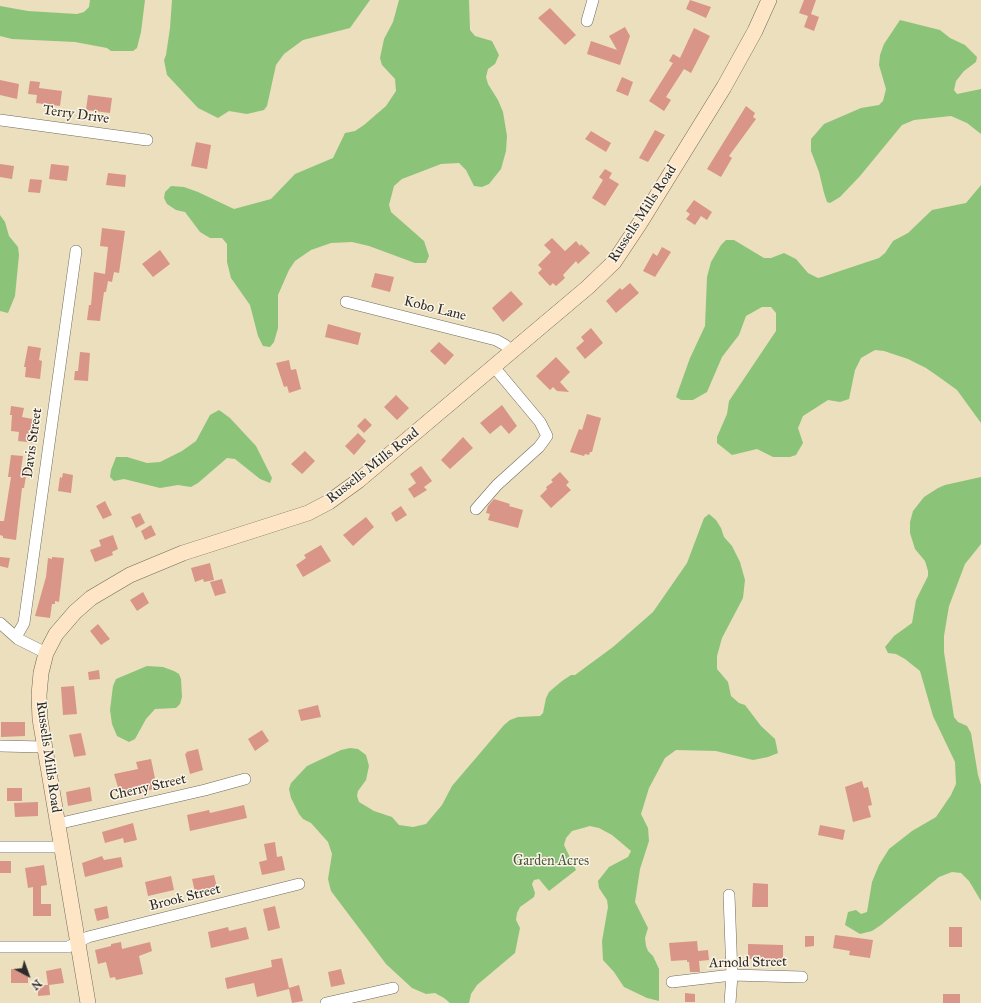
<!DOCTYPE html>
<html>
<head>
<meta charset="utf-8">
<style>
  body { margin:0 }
  #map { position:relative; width:981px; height:1003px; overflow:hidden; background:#ebdfbd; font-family:"IM FELL Great Primer",serif }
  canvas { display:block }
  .north { position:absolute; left:8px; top:955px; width:40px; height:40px; -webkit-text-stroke:3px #fcf5e5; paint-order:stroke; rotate:139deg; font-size:11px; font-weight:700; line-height:16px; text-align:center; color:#2b2b2b }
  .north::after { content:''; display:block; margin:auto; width:14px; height:18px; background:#2b2b2b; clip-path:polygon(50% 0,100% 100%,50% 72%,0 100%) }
</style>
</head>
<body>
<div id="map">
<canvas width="981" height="1003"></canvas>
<div class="north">N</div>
</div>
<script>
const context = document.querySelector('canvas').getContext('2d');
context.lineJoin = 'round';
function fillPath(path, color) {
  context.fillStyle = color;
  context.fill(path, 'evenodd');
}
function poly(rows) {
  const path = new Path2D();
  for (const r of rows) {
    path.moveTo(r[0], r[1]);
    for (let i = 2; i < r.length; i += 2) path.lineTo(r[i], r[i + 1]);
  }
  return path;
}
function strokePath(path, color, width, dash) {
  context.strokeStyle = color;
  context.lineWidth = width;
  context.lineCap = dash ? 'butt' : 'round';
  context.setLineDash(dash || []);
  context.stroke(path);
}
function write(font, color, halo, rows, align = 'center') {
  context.font = font + ' "IM FELL Great Primer",serif';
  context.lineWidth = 3;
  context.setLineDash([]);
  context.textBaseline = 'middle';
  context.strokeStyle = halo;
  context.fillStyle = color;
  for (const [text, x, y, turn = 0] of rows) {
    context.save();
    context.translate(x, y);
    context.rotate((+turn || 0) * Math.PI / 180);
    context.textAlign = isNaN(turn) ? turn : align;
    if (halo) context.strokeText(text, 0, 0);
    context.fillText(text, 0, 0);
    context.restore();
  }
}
fillPath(poly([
  [90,0,145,0,141,32,137,48,133,51,111,51,107,48,75,42,12,39,0,36,0,6,28,11,77,14,84,12,89,7],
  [172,0,370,0,350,28,303,40,284,54,276,65,267,106,264,110,247,114,229,111,218,118,198,108,167,75,164,60,166,55,170,28],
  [399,0,469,0,470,30,475,36,492,41,499,55,495,64,488,69,486,77,488,84,498,100,503,112,507,136,506,151,501,169,489,184,482,187,474,186,466,170,459,163,441,164,402,179,394,186,389,205,391,212,424,241,429,256,426,263,415,263,369,246,352,242,331,243,311,250,295,261,289,270,278,295,278,328,274,342,270,347,263,346,258,336,250,305,231,278,227,262,227,244,222,238,210,238,200,232,185,212,176,210,167,204,164,198,165,192,171,186,184,187,198,192,234,209,271,199,295,174,333,158,345,133,355,131,364,125,386,106,396,91,395,79,382,65,380,58,384,39,393,22],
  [900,20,940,30,950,38,965,45,977,57,976,62,964,71,956,81,954,90,957,94,981,89,981,134,967,123,951,116,914,120,902,125,860,176,840,197,830,203,827,202,824,193,819,172,811,151,811,139,824,124,861,108,879,105,883,101,886,89,879,65,880,55,884,44],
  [981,185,981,423,957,390,939,377,926,368,908,359,884,351,875,350,861,358,855,370,849,399,840,402,828,400,803,416,798,428,803,443,796,455,790,457,773,457,757,449,732,455,717,443,717,437,727,414,729,401,776,331,776,313,771,307,762,307,746,316,739,335,722,357,707,392,693,400,681,400,676,397,690,358,705,326,707,277,711,262,721,245,726,240,734,240,764,258,771,258,784,253,796,259,808,273,818,278,822,277,879,258,885,253,893,241,908,233,932,210,966,203],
  [0,215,5,222,9,236,18,247,19,255,15,296,8,313,0,311],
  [219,410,230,418,256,446,272,478,270,483,260,479,235,459,227,458,198,483,191,487,178,485,160,488,124,479,114,481,110,477,111,470,116,457,127,457,147,463,160,462,182,451,196,441,210,415],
  [981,477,981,544,965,564,949,606,944,636,944,652,954,717,958,722,967,726,971,733,978,775,981,785,981,901,969,881,961,873,952,872,939,877,881,925,872,931,860,934,845,925,848,912,856,910,861,914,867,912,872,882,879,865,889,849,912,831,936,817,951,795,956,784,955,762,933,716,920,671,905,659,896,654,888,653,885,647,894,636,912,623,916,600,928,576,928,571,925,561,915,549,910,533,910,522,913,511,924,497,938,488,945,485],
  [709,514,716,520,721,528,724,537,732,546,740,562,745,580,743,598,722,638,717,656,717,669,728,682,731,696,739,703,745,705,761,726,775,739,778,753,768,757,753,760,716,751,676,750,665,758,649,788,641,814,648,828,649,841,640,869,635,902,648,928,645,938,646,946,648,951,653,956,659,969,659,1001,647,998,624,987,614,972,603,960,602,941,608,907,607,900,599,888,598,881,609,867,628,857,631,851,612,835,599,828,590,826,572,831,566,838,564,845,576,870,549,891,539,879,534,880,532,884,535,893,534,897,520,907,517,913,516,920,520,928,515,953,477,985,471,994,469,1003,450,1003,444,998,435,993,426,994,412,988,386,964,331,891,328,879,332,854,328,842,311,823,303,819,299,814,291,798,289,789,291,783,307,766,341,750,350,748,358,749,366,755,369,766,366,780,358,791,357,796,359,802,374,811,392,817,399,825,413,827,426,824,442,805,452,786,504,725,510,720,518,717,540,716,543,713,546,698,549,692,562,681,571,675,575,675,613,647,653,612,687,563,704,518],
  [147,666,163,667,174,671,179,674,181,679,182,697,180,704,176,708,155,709,146,719,135,739,129,742,117,736,112,724,110,710,113,686,116,679]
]), '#8bc479');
fillPath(poly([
  [690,0,711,7,706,18,686,9],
  [804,0,816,0,811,14,819,17,814,31,804,27,808,16,799,13],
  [550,8,576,35,565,45,538,18],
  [625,27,630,36,620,65,587,54,591,41,617,50,609,36],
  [694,28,710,36,691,73,684,69,666,97,671,100,664,111,649,101,673,63,669,61,673,54,680,58],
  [622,77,633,82,628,96,616,91],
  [0,80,19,84,17,99,0,95],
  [30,81,40,82,39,88,62,91,60,106,36,103,37,95,28,94],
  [88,95,112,98,110,113,86,110],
  [746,106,755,113,753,117,756,119,729,156,732,158,721,177,707,169],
  [655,130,665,135,648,162,639,158],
  [591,131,611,143,606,152,585,139],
  [196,142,211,145,207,169,191,166],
  [0,164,14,166,12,179,0,177],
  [51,164,69,166,67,181,49,179],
  [605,169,612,173,609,178,619,184,605,206,592,198,603,180,599,177],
  [108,173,126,175,125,187,106,185],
  [30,179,42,180,40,193,28,192],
  [694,200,712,212,707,220,701,216,695,225,686,219,690,214,686,211],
  [102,228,125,231,119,273,114,272,112,282,108,281,106,292,104,292,100,321,87,320,89,305,91,305,94,272,105,274,108,247,100,246],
  [552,238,565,251,576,241,580,246,581,244,590,253,578,264,576,261,563,275,565,278,556,286,553,283,550,286,538,273,542,269,538,265,551,252,544,245],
  [662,247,671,252,655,277,643,271,653,253,657,256],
  [160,250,170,264,153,277,142,264],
  [375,273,394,277,390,292,371,287],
  [630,283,639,293,616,313,606,301,620,288,622,290],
  [511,291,523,304,503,322,492,308],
  [328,324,361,333,358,345,325,337],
  [591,328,603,343,585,359,576,348,584,341,581,337],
  [439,342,454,355,445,365,430,351],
  [28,346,41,348,39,360,42,361,40,379,25,377,26,367,24,367],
  [80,352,90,353,88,381,74,380,75,371,78,371],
  [556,357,570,372,560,382,569,392,557,391,553,387,550,390,536,376],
  [289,360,291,370,296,369,301,389,289,393,287,386,284,387,276,363],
  [396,395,409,408,397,420,384,407],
  [502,405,517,426,509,434,501,425,490,434,480,423],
  [11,406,24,408,22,417,38,420,35,443,18,441,19,432,11,431,12,415,10,415],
  [587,414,601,418,592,452,590,452,589,455,585,454,584,456,570,452,579,429,582,430],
  [365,418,372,425,364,433,357,426],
  [358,433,366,441,354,455,345,446],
  [463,437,473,448,450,469,441,460],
  [305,451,315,461,302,474,291,464],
  [11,455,23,456,21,469,27,470,24,488,22,488,16,540,3,538,3,536,0,535,0,521,4,521,11,477,8,477],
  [421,466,432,481,424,487,427,490,414,498,408,489,416,483,410,474],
  [560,472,569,482,566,485,571,490,551,508,540,496,547,489,546,487,553,482,551,480],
  [63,473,73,475,71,493,58,491,60,477,62,478],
  [494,499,510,504,509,506,523,510,518,528,488,520,490,514,486,513,488,506],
  [105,501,112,515,103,519,96,506],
  [401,506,407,515,396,522,391,513],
  [140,513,145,523,136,528,131,517],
  [366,517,374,527,353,546,343,535],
  [151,525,156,535,145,540,141,531],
  [113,535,118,549,112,552,113,555,95,562,90,550,101,546,99,540],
  [321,545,331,561,303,577,296,565,306,558,304,555],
  [0,557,10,558,8,568,0,566],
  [52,557,64,558,59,602,55,601,55,604,52,604,50,618,35,616,46,577,48,558,52,559],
  [210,563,214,580,204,582,203,579,195,582,191,568],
  [222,579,226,593,215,596,210,582],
  [143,592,149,603,137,611,130,600],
  [98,624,110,639,101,645,90,631],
  [99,670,100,679,89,680,88,672],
  [74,686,77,714,63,715,61,687],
  [318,705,321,717,301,721,298,710],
  [1,722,25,722,25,736,1,737],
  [262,730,269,741,255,751,248,739],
  [81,733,86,755,74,757,69,735],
  [198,749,203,770,190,774,185,754,187,753,186,752],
  [151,759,157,788,142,792,141,789,120,794,114,774,138,769,136,762],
  [862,781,864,788,868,787,872,805,868,806,871,817,853,822,845,787],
  [90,787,92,801,68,806,66,792],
  [7,788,22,788,22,801,7,801],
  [38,802,38,816,15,817,14,803],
  [244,805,247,818,190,831,187,815,209,810,210,813],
  [133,823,137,840,124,843,123,838,105,843,102,832],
  [820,825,845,830,843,840,818,835],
  [275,842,277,857,282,856,285,870,262,875,259,862,267,860,264,844],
  [102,856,104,860,121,857,123,867,85,877,82,863],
  [0,861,11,861,11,873,0,873],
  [44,865,47,885,41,886,41,904,51,904,51,916,33,916,33,887,28,888,25,868],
  [214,875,217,887,195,892,192,879],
  [171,876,174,890,148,896,145,882],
  [753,883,768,884,768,907,752,907],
  [107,906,109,918,97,921,94,909],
  [275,906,280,928,268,931,263,909],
  [228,927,229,931,246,927,249,939,211,948,208,932],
  [949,927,962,927,962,947,949,947],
  [835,935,873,940,870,958,849,955,850,951,833,948],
  [805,936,814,936,814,946,805,947],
  [697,941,698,951,708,950,709,960,699,961,700,972,690,972,689,962,687,962,687,960,671,961,669,943],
  [121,942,122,949,150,942,152,951,139,956,143,974,116,980,115,977,110,978,106,962,98,964,95,950,111,946,111,944],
  [748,944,783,945,783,960,748,959],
  [282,958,289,988,299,985,303,1001,292,1003,289,989,257,997,254,983,227,989,225,978,272,967,271,960],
  [61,968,64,983,49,985,50,995,38,996,38,985,48,985,46,971],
  [11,969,28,970,28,983,11,983],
  [341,969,345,984,331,987,328,972],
  [685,993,695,994,695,1002,685,1002],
  [943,994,960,994,960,1003,943,1003]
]), '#d99587');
const street = poly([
  [587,21,593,0],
  [0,120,147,140],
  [346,302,496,340,505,345,512,352],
  [476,509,497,485,539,447,547,436,540,422,494,367],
  [0,623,18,639,46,653],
  [16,637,24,623,76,251],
  [0,746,44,747],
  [57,824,205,790,245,779],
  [0,847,62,847],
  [729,895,732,975,730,1003],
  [0,947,68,947,88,937,299,884],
  [672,982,732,975,802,977],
  [326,1003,393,988]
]);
const secondary = poly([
  [88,1003,40,719,39,695,41,673,46,653,56,634,75,612,91,598,130,575,183,553,308,513,329,502,358,481,588,287,614,262,640,223,724,87,755,31,769,0]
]);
strokePath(street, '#6e6a5e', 12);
strokePath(secondary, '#6e6a5e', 16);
strokePath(street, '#fff', 11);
strokePath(secondary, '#fde5c5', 15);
write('14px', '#2b2b2b', '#fcf5e5', [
  ["Terry Drive",76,115,8],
  ["Russells Mills Road",643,214,-57],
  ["Kobo Lane",435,309,14],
  ["Davis Street",33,443,-82],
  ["Russells Mills Road",373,466,-38],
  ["Russells Mills Road",48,757,82],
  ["Cherry Street",148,788,-13],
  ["Brook Street",185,898,-14],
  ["Arnold Street",748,963,-1]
]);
write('14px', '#485942', '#fcf5e5', [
  ["Garden Acres",551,862]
]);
</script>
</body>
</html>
